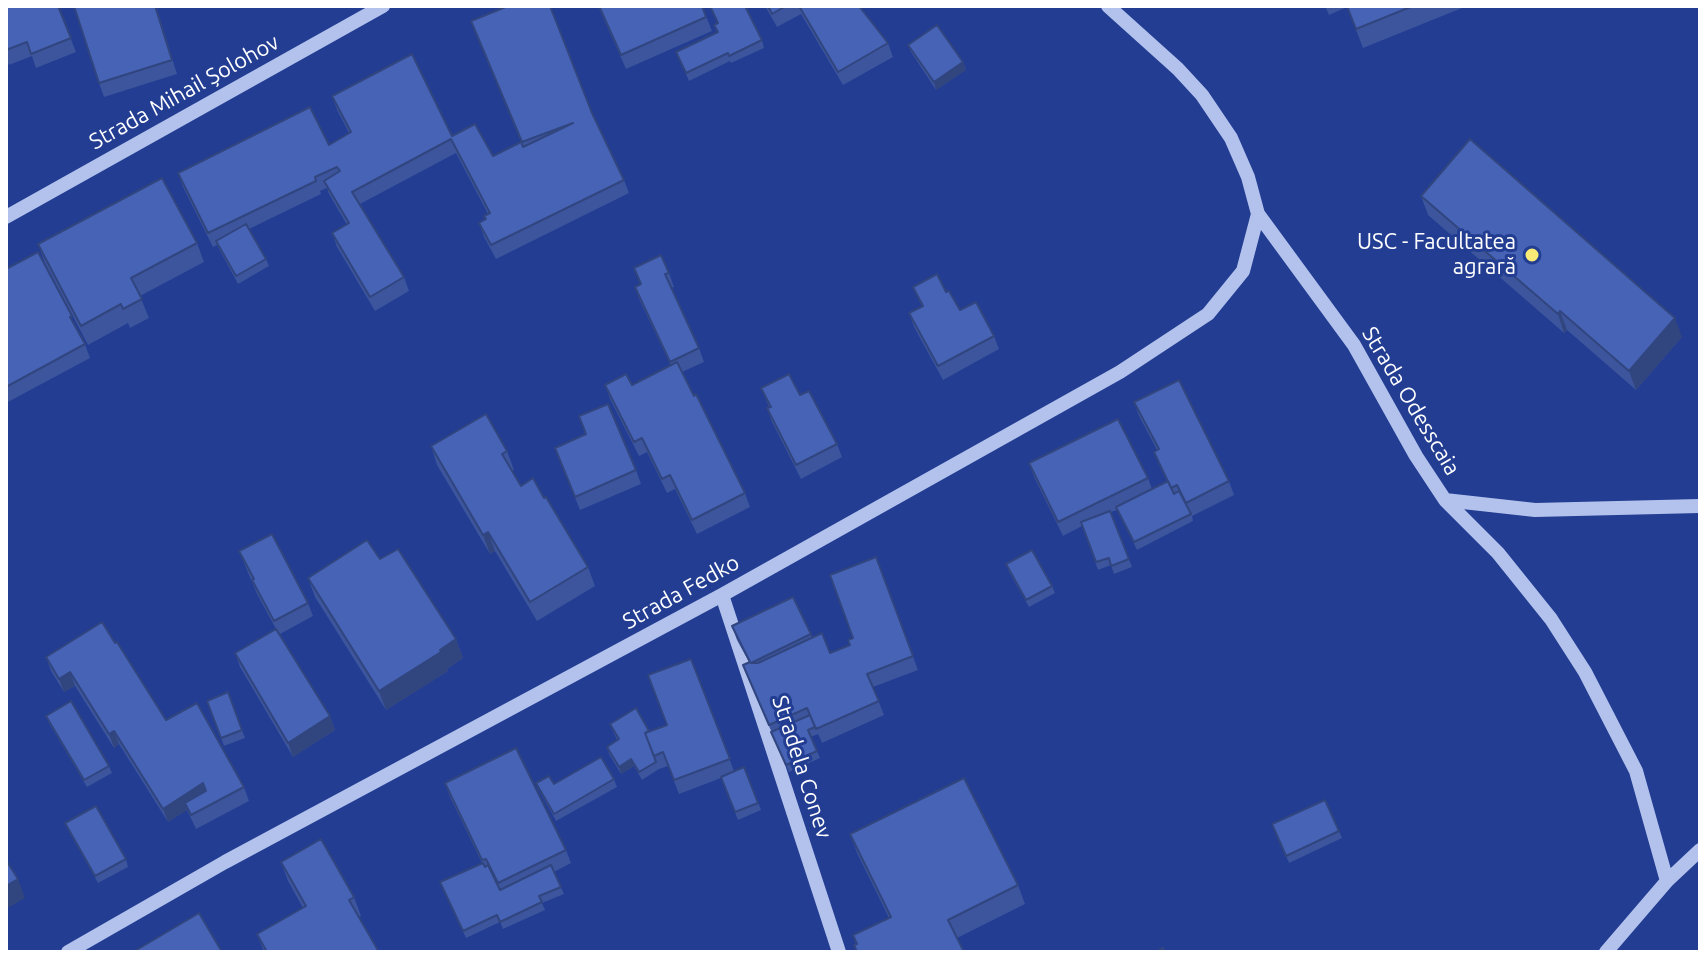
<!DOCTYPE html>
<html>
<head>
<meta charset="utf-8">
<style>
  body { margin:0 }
  #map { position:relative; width:1706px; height:958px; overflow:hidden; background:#223d91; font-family:Ubuntu,sans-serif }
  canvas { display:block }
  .frame { position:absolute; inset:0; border:8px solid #fff; pointer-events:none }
</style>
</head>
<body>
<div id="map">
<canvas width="1706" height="958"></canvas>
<div class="frame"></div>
</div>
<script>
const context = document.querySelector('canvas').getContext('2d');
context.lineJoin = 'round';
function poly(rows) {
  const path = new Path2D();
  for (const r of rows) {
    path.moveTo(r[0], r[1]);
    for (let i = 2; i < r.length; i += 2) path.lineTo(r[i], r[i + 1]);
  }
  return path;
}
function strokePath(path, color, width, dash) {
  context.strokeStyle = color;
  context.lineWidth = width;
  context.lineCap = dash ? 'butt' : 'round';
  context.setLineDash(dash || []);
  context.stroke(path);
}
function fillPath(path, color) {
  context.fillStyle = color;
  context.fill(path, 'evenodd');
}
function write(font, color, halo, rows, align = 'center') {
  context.font = font + ' Ubuntu,sans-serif';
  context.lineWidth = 6;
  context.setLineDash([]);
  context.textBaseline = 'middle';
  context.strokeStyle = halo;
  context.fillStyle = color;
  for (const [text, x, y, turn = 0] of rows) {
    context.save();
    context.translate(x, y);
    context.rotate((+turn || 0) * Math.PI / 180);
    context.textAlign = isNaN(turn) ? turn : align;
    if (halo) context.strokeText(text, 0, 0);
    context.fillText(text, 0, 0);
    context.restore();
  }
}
strokePath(poly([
  [1108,6,1178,69,1202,95,1231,138,1248,177,1258,214,1354,345,1416,456,1445,500,1498,553,1551,619,1585,672,1636,771,1667,881],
  [6,217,383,6],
  [1445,500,1535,510,1700,506],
  [722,595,839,952],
  [68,952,225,862,722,595,1120,372,1208,314,1243,271,1258,214],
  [1606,952,1667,881,1700,850]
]), '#b3c2ed', 14);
fillPath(poly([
  [58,6,76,52,36,68,32,56,9,65,6,59,6,8],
  [156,6,177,74,104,97,99,83],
  [598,6,702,6,712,31,626,69],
  [710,6,762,40,764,48,731,63,730,61,689,81,676,52,717,33,714,25,718,23],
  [765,6,859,6,888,43,893,57,843,85,801,14,777,27],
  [1325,6,1467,6,1363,48,1347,7,1329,15],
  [471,21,592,113,624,180,629,193,496,259,484,237,479,223,486,219,488,214,456,153,360,204,404,277,409,291,375,311,337,247,332,233,347,225,329,194,327,188,320,191,321,194,249,229,266,259,269,266,238,284,217,245,213,247,183,187,178,173,329,145,349,133,337,110,332,96,452,136,493,156,523,147],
  [908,45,963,62,966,70,936,90,911,52],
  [1421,196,1682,337,1636,390,1567,330,1564,333,1428,215],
  [197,243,204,262,140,296,149,318,130,328,128,323,88,345,45,263,38,244],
  [634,268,669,273,674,287,671,288,699,348,704,362,682,372,745,493,750,507,697,534,675,489,667,493,647,452,639,456,610,399,605,385,632,385,671,366,640,301,635,287,640,284],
  [6,269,77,330,85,344,90,358,6,403],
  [913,287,946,292,960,310,994,336,999,349,943,380,914,327,909,313,922,307],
  [761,388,800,395,837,444,842,457,801,479,772,422,767,408,769,407],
  [1134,402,1229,481,1234,495,1192,516,1193,521,1137,550,1117,510,1111,512,1132,567,1114,574,1111,565,1098,570,1082,526,1063,536,1034,477,1029,463,1148,478,1152,489,1167,482,1154,452,1157,450,1139,416],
  [579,416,636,470,641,484,580,510,555,448,585,434],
  [431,446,507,451,514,470,512,471,521,486,544,498,588,567,595,586,537,621,495,551,490,554,437,465],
  [239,551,308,603,313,616,280,634,330,716,335,730,293,757,240,667,235,653,276,629,257,594],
  [876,557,918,670,873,687,884,715,822,743,818,734,811,737,820,758,789,772,748,678,743,665,749,662,737,640,732,626,793,597,812,637,830,653,850,645],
  [380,559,456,639,463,658,447,669,448,671,386,710,315,597,308,578],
  [1006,564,1052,586,1055,593,1029,607,1009,572],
  [115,643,166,720,244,787,249,801,196,829,187,810,168,822,119,744,114,748,75,686,64,692,51,671,46,657],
  [691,659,734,771,744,767,761,810,738,820,721,778,679,794,668,766,659,769,642,780,634,766,621,774,609,754,607,747,617,740,610,724,649,731,667,725],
  [228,692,245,738,224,746,207,701],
  [46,716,109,766,112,773,87,787,49,723],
  [614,779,617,787,556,821,539,790,536,783,554,784],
  [445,783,566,850,571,863,554,872,564,894,542,903,545,910,503,929,500,922,466,938,440,882,482,863,450,797],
  [65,823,126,859,128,867,98,883,68,830],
  [1339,831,1342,838,1289,863,1275,832],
  [850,834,1018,885,1025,904,957,938,856,944,853,935,889,918,857,853],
  [281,862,354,897,361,916,359,917,379,952,264,952,257,934,303,908,288,881]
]), '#3c559d');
fillPath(poly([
  [963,62,966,70,936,90,934,82],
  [1560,311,1567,330,1564,333,1558,314],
  [1675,318,1682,337,1636,390,1629,371],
  [488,532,495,551,490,554,483,535],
  [456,639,463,658,447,669,448,671,386,710,379,691],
  [70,672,75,686,64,692,59,679],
  [330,716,335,730,293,757,288,743],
  [114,731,119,744,114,748,109,734],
  [631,759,634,766,621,774,619,767],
  [203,783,208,797,185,803,187,810,168,822,163,809],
  [18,879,25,898,6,909,6,886]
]), '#31457f');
const building = poly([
  [10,6,58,6,71,38,31,54,27,42,6,50,6,8,10,6],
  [74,6,155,6,172,60,99,83,74,6],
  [508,6,550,6,592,113,624,180,491,245,479,223,486,219,484,216,490,213,451,139,352,192,404,277,370,297,332,233,349,223,324,181,340,171,337,167,315,177,316,181,208,233,178,173,310,107,329,145,351,132,332,96,412,54,452,136,475,124,493,156,521,142,523,147,573,123,522,142,471,21,508,6],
  [599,6,702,6,706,17,621,55,599,6],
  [710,6,745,6,762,40,729,56,728,53,686,73,676,52,718,32,714,25,718,23,710,6],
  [768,6,786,6,772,14,768,6],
  [799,6,859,6,888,43,838,72,799,6],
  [1347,6,1413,6,1356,29,1347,6],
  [937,25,963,62,934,82,908,45,937,25],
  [1470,139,1675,318,1629,371,1560,311,1558,314,1421,196,1470,139],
  [162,178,197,243,131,278,142,299,123,309,121,304,81,326,38,244,162,178],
  [246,224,266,259,236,276,216,241,246,224],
  [38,252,72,316,70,317,85,344,6,387,6,269,38,252],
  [661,255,669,273,665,274,699,348,670,362,635,287,641,284,634,268,661,255],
  [937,274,946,292,949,291,960,310,976,302,994,336,938,366,909,313,923,306,913,287,937,274],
  [677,362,694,396,696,394,745,493,692,520,670,475,662,479,642,438,634,442,605,385,626,374,632,385,677,362],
  [789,374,800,395,809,391,837,444,796,465,767,408,771,407,761,388,789,374],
  [1179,380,1229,481,1186,503,1177,485,1171,488,1154,452,1159,449,1134,402,1179,380],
  [608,404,636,470,575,497,555,448,586,434,579,416,608,404],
  [486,414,507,451,502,454,521,486,533,478,544,498,546,497,588,567,530,602,488,532,483,535,431,446,486,414],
  [1118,419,1148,478,1058,522,1029,463,1118,419],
  [1168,481,1174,494,1179,491,1191,514,1134,542,1116,507,1168,481],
  [1110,511,1129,559,1111,566,1109,558,1096,562,1081,522,1110,511],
  [272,534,308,603,274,621,252,580,254,579,239,551,272,534],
  [367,540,380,559,398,549,456,639,440,650,441,652,379,691,308,578,367,540],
  [1032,550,1052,586,1026,600,1006,564,1032,550],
  [876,557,913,656,867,674,879,701,816,729,807,708,769,725,743,665,750,662,732,626,793,597,811,634,751,663,758,663,822,633,830,653,850,645,848,640,853,638,830,575,876,557],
  [102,622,115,643,117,642,166,720,197,703,244,787,191,815,185,803,206,791,203,783,163,809,114,731,109,734,70,672,59,679,46,657,102,622],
  [276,629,330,716,288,743,235,653,276,629],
  [691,659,730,759,674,780,663,752,654,756,645,733,667,725,648,675,691,659],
  [228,692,242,730,221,738,207,701,228,692],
  [71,701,109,766,84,780,46,716,71,701],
  [636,708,649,731,645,733,656,762,639,772,631,759,619,767,607,747,619,739,610,724,636,708],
  [810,715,815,727,808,730,817,751,786,765,771,732,810,715],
  [516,748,566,850,498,883,486,859,482,860,445,783,516,748],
  [601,757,614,779,554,814,536,783,549,776,554,784,601,757],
  [744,767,758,803,735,812,721,777,744,767],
  [964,778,1018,885,948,920,964,952,857,952,854,945,857,944,853,935,891,917,850,834,964,778],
  [1325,800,1339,831,1286,856,1272,824,1325,800],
  [96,806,126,859,95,876,65,823,96,806],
  [321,839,354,897,349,900,379,952,267,952,257,934,306,906,281,862,321,839],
  [6,860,18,879,6,886,6,860],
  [483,863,485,867,488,865,500,890,551,865,561,887,539,896,542,902,500,922,497,915,463,931,440,882,483,863],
  [199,913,222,952,133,952,199,913],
  [1163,948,1165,952,1155,952,1163,948]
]);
fillPath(building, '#4663b6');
strokePath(building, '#31457f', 2);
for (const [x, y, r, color] of [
  [1532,255,8,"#f9eb75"]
]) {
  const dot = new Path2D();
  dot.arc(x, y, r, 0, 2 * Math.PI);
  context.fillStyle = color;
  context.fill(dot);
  strokePath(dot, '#223d91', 3);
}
write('22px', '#fff', '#223d91', [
  ["Strada Mihail Șolohov",184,92,-29],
  ["Strada Odesscaia",1411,401,59],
  ["Strada Fedko",681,592,-29],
  ["Stradela Conev",802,767,72]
]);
write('22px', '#fff', '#223d91', [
  ["USC - Facultatea",1516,242],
  ["agrară",1516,267]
], 'right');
</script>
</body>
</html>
